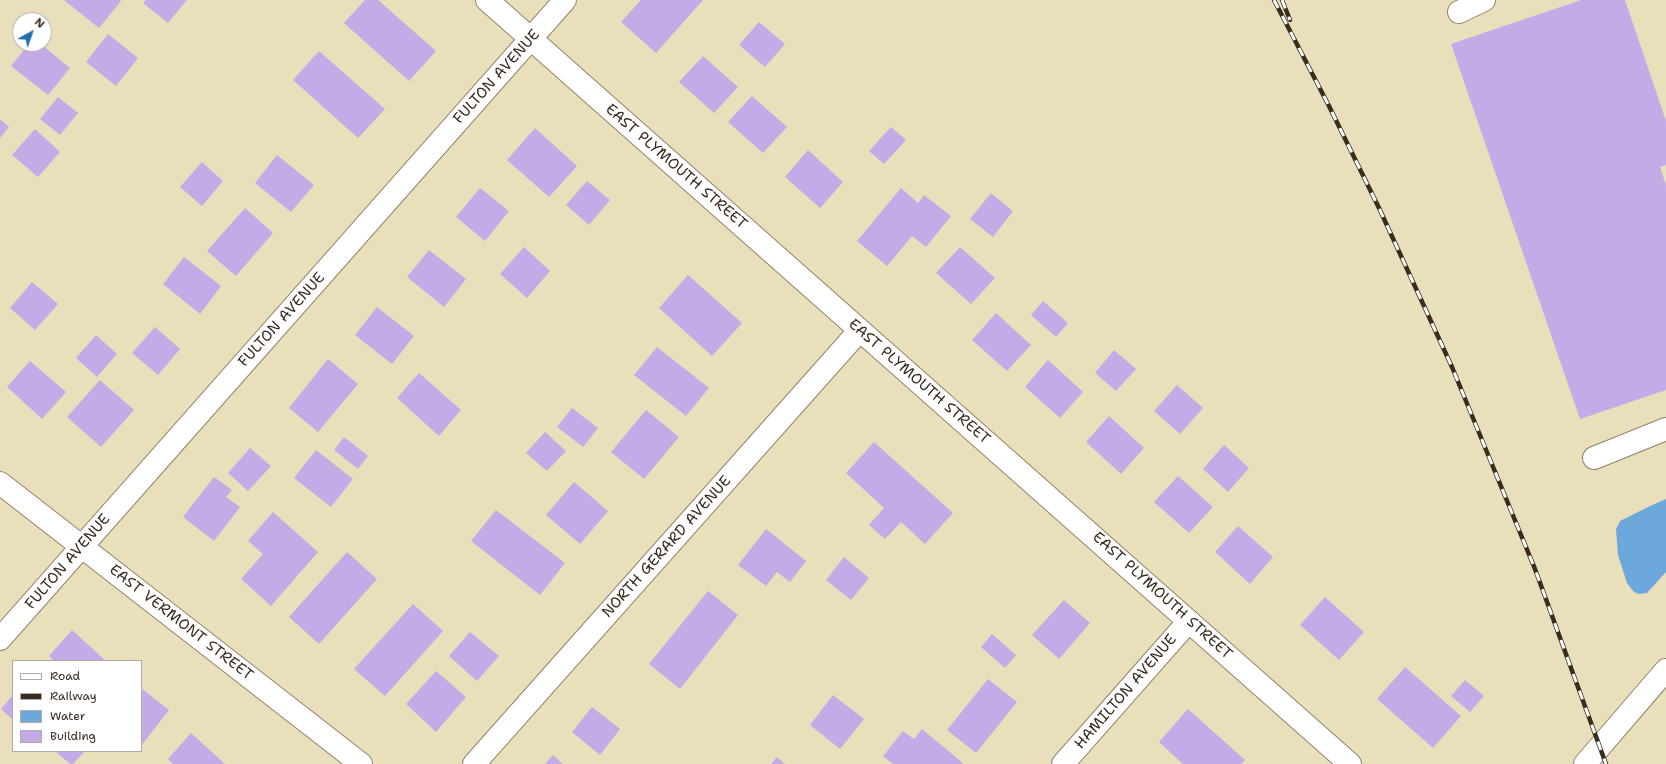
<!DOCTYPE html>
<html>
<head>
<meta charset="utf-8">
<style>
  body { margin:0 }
  #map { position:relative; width:1666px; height:764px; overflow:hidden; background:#e9dfbb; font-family:"Shantell Sans",sans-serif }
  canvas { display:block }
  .legend { position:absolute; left:12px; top:660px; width:130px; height:92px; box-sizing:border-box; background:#fff; border:1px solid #b1aaa5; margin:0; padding:5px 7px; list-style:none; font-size:12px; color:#3b2a1e }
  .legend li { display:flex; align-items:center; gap:8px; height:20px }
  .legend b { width:20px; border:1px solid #b1aaa5 }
  .north { position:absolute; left:12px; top:12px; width:40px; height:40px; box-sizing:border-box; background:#fff; border:1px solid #b1aaa5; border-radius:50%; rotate:40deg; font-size:11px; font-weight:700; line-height:16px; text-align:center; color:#3b2a1e }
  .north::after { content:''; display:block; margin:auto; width:14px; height:18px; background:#1f6fb2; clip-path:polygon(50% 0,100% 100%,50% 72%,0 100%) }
</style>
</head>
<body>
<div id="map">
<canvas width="1666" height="764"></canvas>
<ul class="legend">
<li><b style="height:5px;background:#fff"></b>Road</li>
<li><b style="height:5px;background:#3b2a1e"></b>Railway</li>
<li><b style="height:11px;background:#6da8dd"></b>Water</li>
<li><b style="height:11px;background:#c4aae6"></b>Building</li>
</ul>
<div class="north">N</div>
</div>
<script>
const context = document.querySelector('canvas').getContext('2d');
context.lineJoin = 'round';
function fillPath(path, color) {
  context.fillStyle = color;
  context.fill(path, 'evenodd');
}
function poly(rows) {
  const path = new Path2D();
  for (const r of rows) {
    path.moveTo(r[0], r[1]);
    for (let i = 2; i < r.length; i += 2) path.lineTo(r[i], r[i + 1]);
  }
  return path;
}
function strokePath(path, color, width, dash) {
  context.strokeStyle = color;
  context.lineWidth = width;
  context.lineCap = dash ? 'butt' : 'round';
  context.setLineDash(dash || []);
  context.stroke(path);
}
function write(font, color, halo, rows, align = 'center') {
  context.font = font + ' "Shantell Sans",sans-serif';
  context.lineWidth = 3.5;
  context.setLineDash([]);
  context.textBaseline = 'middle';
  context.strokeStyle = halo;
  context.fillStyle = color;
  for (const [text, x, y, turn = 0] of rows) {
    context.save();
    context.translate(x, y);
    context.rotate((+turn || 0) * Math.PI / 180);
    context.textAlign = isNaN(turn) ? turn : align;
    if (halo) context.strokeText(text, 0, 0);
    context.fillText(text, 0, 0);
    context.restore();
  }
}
fillPath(poly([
  [1666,499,1666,572,1647,593,1638,594,1633,591,1627,583,1618,555,1616,529,1620,521,1650,506]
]), '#6da8dd');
fillPath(poly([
  [64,0,120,0,121,1,99,28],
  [146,0,187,0,168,23,143,3],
  [365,0,378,0,436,51,409,81,344,23],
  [641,0,703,0,656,53,621,22],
  [1581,0,1625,0,1666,121,1666,165,1660,167,1666,185,1666,390,1580,419,1451,44],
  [759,22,785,44,765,67,739,45],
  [108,34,138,58,116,86,86,62],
  [29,44,41,44,70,68,48,95,11,66],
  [319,51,385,109,358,138,293,80],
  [703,56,738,87,714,113,679,82],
  [752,96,787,127,763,153,728,122],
  [58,97,78,113,60,135,40,119],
  [0,119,9,127,0,138],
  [891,127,906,140,884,164,869,151],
  [535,128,577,166,549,197,507,160],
  [35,129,60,152,38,177,12,155],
  [808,150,843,182,820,208,785,177],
  [277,155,314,185,291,212,255,183],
  [202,162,223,181,202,206,180,187],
  [587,181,610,200,589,225,566,205],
  [480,188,509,211,485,241,456,217],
  [901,188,918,203,924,195,951,216,926,247,912,236,887,266,857,241],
  [991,193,1013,211,993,237,970,219],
  [245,208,273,233,236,276,207,251],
  [524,247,550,271,527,298,500,274],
  [960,247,995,278,971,304,936,273],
  [429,250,466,279,444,307,407,277],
  [184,257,221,286,200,314,163,284],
  [688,275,742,323,712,356,659,308],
  [32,282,58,304,35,330,10,308],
  [1043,301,1068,323,1056,337,1031,315],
  [377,307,414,336,392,364,355,335],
  [996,313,1031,345,1007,371,972,340],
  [155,327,180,349,158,375,132,353],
  [96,335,117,354,97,377,76,358],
  [657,347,709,388,686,416,634,375],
  [1114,350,1136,369,1116,391,1095,373],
  [328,359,358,384,318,432,289,408],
  [1048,360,1083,392,1060,418,1025,387],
  [30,361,66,392,42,419,7,387],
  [419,373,461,410,439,436,397,398],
  [100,380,134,410,101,447,67,417],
  [1177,385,1203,408,1180,434,1154,411],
  [572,408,598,428,583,447,557,427],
  [646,410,679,437,644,479,611,452],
  [1109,416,1144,448,1121,474,1086,442],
  [545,432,566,451,547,471,526,453],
  [344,437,368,456,358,469,334,450],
  [874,442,953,513,925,544,901,522,885,539,869,525,884,508,846,473],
  [1224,445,1249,468,1228,492,1203,469],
  [250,448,271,466,248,491,228,473],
  [316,450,353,479,331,507,294,478],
  [1178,476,1213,507,1189,533,1154,502],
  [214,477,232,490,226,497,240,507,214,541,183,517],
  [574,482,608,511,580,544,546,515],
  [496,510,565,563,540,595,471,541],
  [273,512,318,552,271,606,241,579,263,554,248,541],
  [1238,526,1273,557,1250,584,1215,552],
  [766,529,806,561,790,582,777,572,766,586,738,565],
  [347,552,377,579,319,644,289,617],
  [844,557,869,578,851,600,826,580],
  [708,591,738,615,680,689,649,664],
  [1325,597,1364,632,1339,660,1300,625],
  [1064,600,1090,623,1059,659,1032,635],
  [413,604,443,631,385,696,354,669],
  [72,630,106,661,54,661,49,656],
  [470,632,499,656,477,681,449,656],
  [992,634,1016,655,1005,668,981,647],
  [1405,667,1461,716,1433,748,1377,699],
  [436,671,466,697,436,732,406,704],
  [988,679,1017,702,976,753,947,730],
  [1465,680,1484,696,1470,712,1451,696],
  [141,688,169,710,141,746],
  [13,695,13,720,1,709],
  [833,695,864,719,840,749,810,725],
  [592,707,620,729,600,755,572,732],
  [1188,709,1245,760,1241,764,1183,764,1159,742],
  [922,729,964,764,893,764,883,756,903,731,914,739],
  [191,733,225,764,173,764,168,759],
  [55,751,85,751,73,764,70,764],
  [553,755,563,764,545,764],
  [777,757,785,764,771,764]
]), '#c4aae6');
const minor = poly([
  [487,0,1350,764],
  [1459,12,1484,0],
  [1594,458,1666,429],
  [0,483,361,764],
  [0,639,565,0],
  [474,764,860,330],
  [1063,764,1189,621],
  [1585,764,1666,670]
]);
strokePath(minor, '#92846c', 24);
strokePath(minor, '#fff', 22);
const rail = poly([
  [1274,0,1329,106,1379,208,1452,367,1535,569,1606,764],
  [1282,0,1290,20]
]);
strokePath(rail, '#3b2a1e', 4.5);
strokePath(rail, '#fff', 3, [9]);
write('15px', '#3b2a1e', '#fff', [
  ["FULTON AVENUE",497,77,-48],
  ["EAST PLYMOUTH STREET",676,167,41],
  ["FULTON AVENUE",282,320,-48],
  ["EAST PLYMOUTH STREET",919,382,41],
  ["NORTH GERARD AVENUE",667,547,-48],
  ["FULTON AVENUE",68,562,-49],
  ["EAST PLYMOUTH STREET",1162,596,42],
  ["EAST VERMONT STREET",181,623,38],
  ["HAMILTON AVENUE",1126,692,-49]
]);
</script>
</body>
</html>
